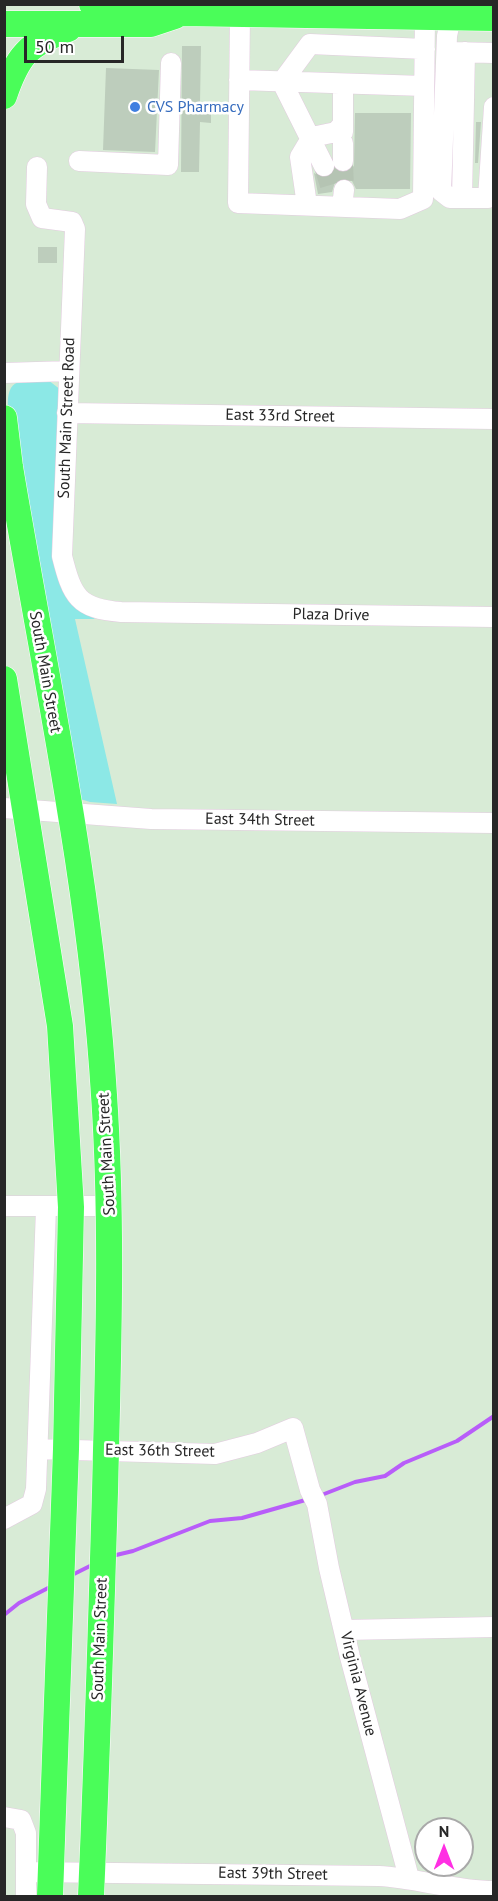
<!DOCTYPE html>
<style>
body{margin:0}
#map{position:relative;width:498px;height:1901px;overflow:hidden;background:#d8ebd6;font-family:"PT Sans",sans-serif}
canvas{display:block}
.frame{position:absolute;inset:0;border:6px solid #272727;pointer-events:none}
.north{position:absolute;left:414px;top:1817px;width:60px;height:60px;box-sizing:border-box;background:#fff;border:2px solid #a9a9a9;border-radius:50%;rotate:0deg;font-size:16px;font-weight:700;line-height:24px;text-align:center;color:#272727}
.north::after{content:'';display:block;margin:auto;width:21px;height:27px;background:#ff2fe3;clip-path:polygon(50% 0,100% 100%,50% 72%,0 100%)}
.scale{position:absolute;left:24px;top:36px;width:100px;height:27px;box-sizing:border-box;border:3px solid #272727;border-top:0;padding-left:8px;font-size:18px;line-height:21px;white-space:nowrap;color:#272727;-webkit-text-stroke:4px #fff;paint-order:stroke}
</style>
<div id="map">
<canvas width="498" height="1901"></canvas>
<div class="frame"></div>
<div class="north">N</div>
<div class="scale">50 m</div>
</div>
<script>
const ctx = document.querySelector('canvas').getContext('2d');
ctx.lineJoin = 'round';
function paint(path, color) { ctx.fillStyle = color; ctx.fill(path, 'evenodd'); }
function strokePath(path, color, width, dash) { ctx.strokeStyle = color; ctx.lineWidth = width; ctx.lineCap = dash ? 'butt' : 'round'; ctx.setLineDash(dash || []); ctx.stroke(path); }
function drawText(font, color, halo, rows, align = 'center') {
  ctx.font = font + ' "PT Sans",sans-serif'; ctx.lineWidth = 5; ctx.setLineDash([]); ctx.textBaseline = 'middle'; ctx.strokeStyle = halo; ctx.fillStyle = color; for (const [text, x, y, turn = 0] of rows) {
    ctx.save(); ctx.translate(x, y); ctx.rotate((+turn || 0) * Math.PI / 180); ctx.textAlign = isNaN(turn) ? turn : align; if (halo) ctx.strokeText(text, 0, 0); ctx.fillText(text, 0, 0); ctx.restore();
  }
}
const green = new Path2D(`
 M 48,380 L 61,390 L 55,536 L 80,608 L 95,619 L 75,619 L 117,804 L 90,802 L 77,798 L 8,409 C 6,376 22,381 48,380 Z`);
const stream = new Path2D(`
 M 319,1496 L 355,1482 L 385,1476 L 404,1463 L 457,1441 L 494,1416
 M 112,1556 L 133,1551 L 210,1521 L 242,1518 L 309,1499
 M 72,1575 L 94,1564
 M 4,1615 L 19,1603 L 52,1586`);
const building = new Path2D(`
 M 182,46 L 201,46 L 200,103 L 211,103 L 211,123 L 200,122 L 199,172 L 181,172 Z
 M 106,68 L 159,70 L 155,152 L 103,150 Z
 M 355,113 L 411,113 L 410,189 L 356,189 L 352,181 L 345,178 L 335,182 L 332,192 L 318,194 L 314,173 L 324,178 L 330,176 L 335,170 L 344,173 L 354,166 Z
 M 476,122 L 481,122 L 478,163 L 475,163 Z
 M 38,247 L 57,247 L 57,263 L 38,263 Z`);
const minorTunnel = new Path2D(`
 M 343,161 L 344,190
 M 324,166 L 332,192`);
const minor = new Path2D(`
 M 240,14 L 238,203 L 400,209 L 423,199 L 425,16
 M 451,17 L 447,36 L 441,191 L 450,198 L 488,198 L 494,190
 M 452,52 L 494,53
 M 239,80 L 424,86
 M 343,132 L 343,84
 M 343,143 L 343,161
 M 79,161 L 168,165 L 171,63
 M 324,166 L 282,82 L 310,44 L 425,49
 M 37,167 L 36,204 L 42,218 L 72,222 L 75,229 L 62,556 C 72,596 78,609 121,612 L 494,617
 M 462,198 L 465,52
 M 488,198 L 494,107
 M 307,205 L 300,157 L 312,137 L 336,132 L 343,124
 M 342,207 L 344,190
 M 4,373 L 69,371
 M 67,413 L 494,419
 M 4,808 L 151,819 L 494,823
 M 4,1206 L 110,1206
 M 38,1449 L 215,1454 L 257,1443 L 293,1428 L 310,1490 L 317,1504 L 329,1568 L 350,1657 L 409,1878
 M 4,1519 L 32,1504 L 36,1489 L 46,1208
 M 344,1630 L 494,1627
 M 4,1817 L 21,1820 L 26,1833 L 26,1896
 M 27,1872 L 379,1876 C 417,1878 455,1891 494,1891`);
const major = new Path2D(`
 M 92,4 L 160,7 L 181,13 L 494,18
 M 4,24 L 151,24 L 175,16
 M 4,96 C 18,55 27,45 68,29
 M 4,418 L 10,467 C 45,676 91,884 104,1095 C 113,1228 108,1360 105,1492 C 101,1627 97,1762 91,1896
 M 4,679 L 60,1026 L 71,1207 L 66,1449 L 50,1896`);
const markers = [
 [135,107,6,"#3f7fe0"]
];
const shopNames = [
 ["CVS Pharmacy",147,107]
];
const streetNames = [
 ["East 33rd Street",280,416,1],
 ["South Main Street Road",67,418,-88],
 ["Plaza Drive",331,615,1],
 ["South Main Street",45,672,80],
 ["East 34th Street",260,820,1],
 ["South Main Street",107,1154,-93],
 ["East 36th Street",160,1451,1],
 ["South Main Street",100,1639,-88],
 ["Virginia Avenue",358,1684,76],
 ["East 39th Street",273,1874,1]
];
paint(green, '#8ce8e6');
strokePath(stream, '#b85df9', 4);
paint(building, '#bdcdbc');
strokePath(minorTunnel, '#b5c4b3', 20, [20, 10]);
strokePath(minor, '#e2cbdf', 21);
strokePath(major, '#fff', 27);
strokePath(minor, '#fff', 20);
strokePath(major, '#4afd59', 26);
for (const [x, y, r, color] of markers) { const dot = new Path2D(); dot.arc(x, y, r, 0, 2 * Math.PI); ctx.fillStyle = color; ctx.fill(dot); strokePath(dot, '#fff', 2); }
drawText('16px', '#366cbe', '#fff', shopNames, 'left');
drawText('16px', '#272727', '#fff', streetNames);
</script>
